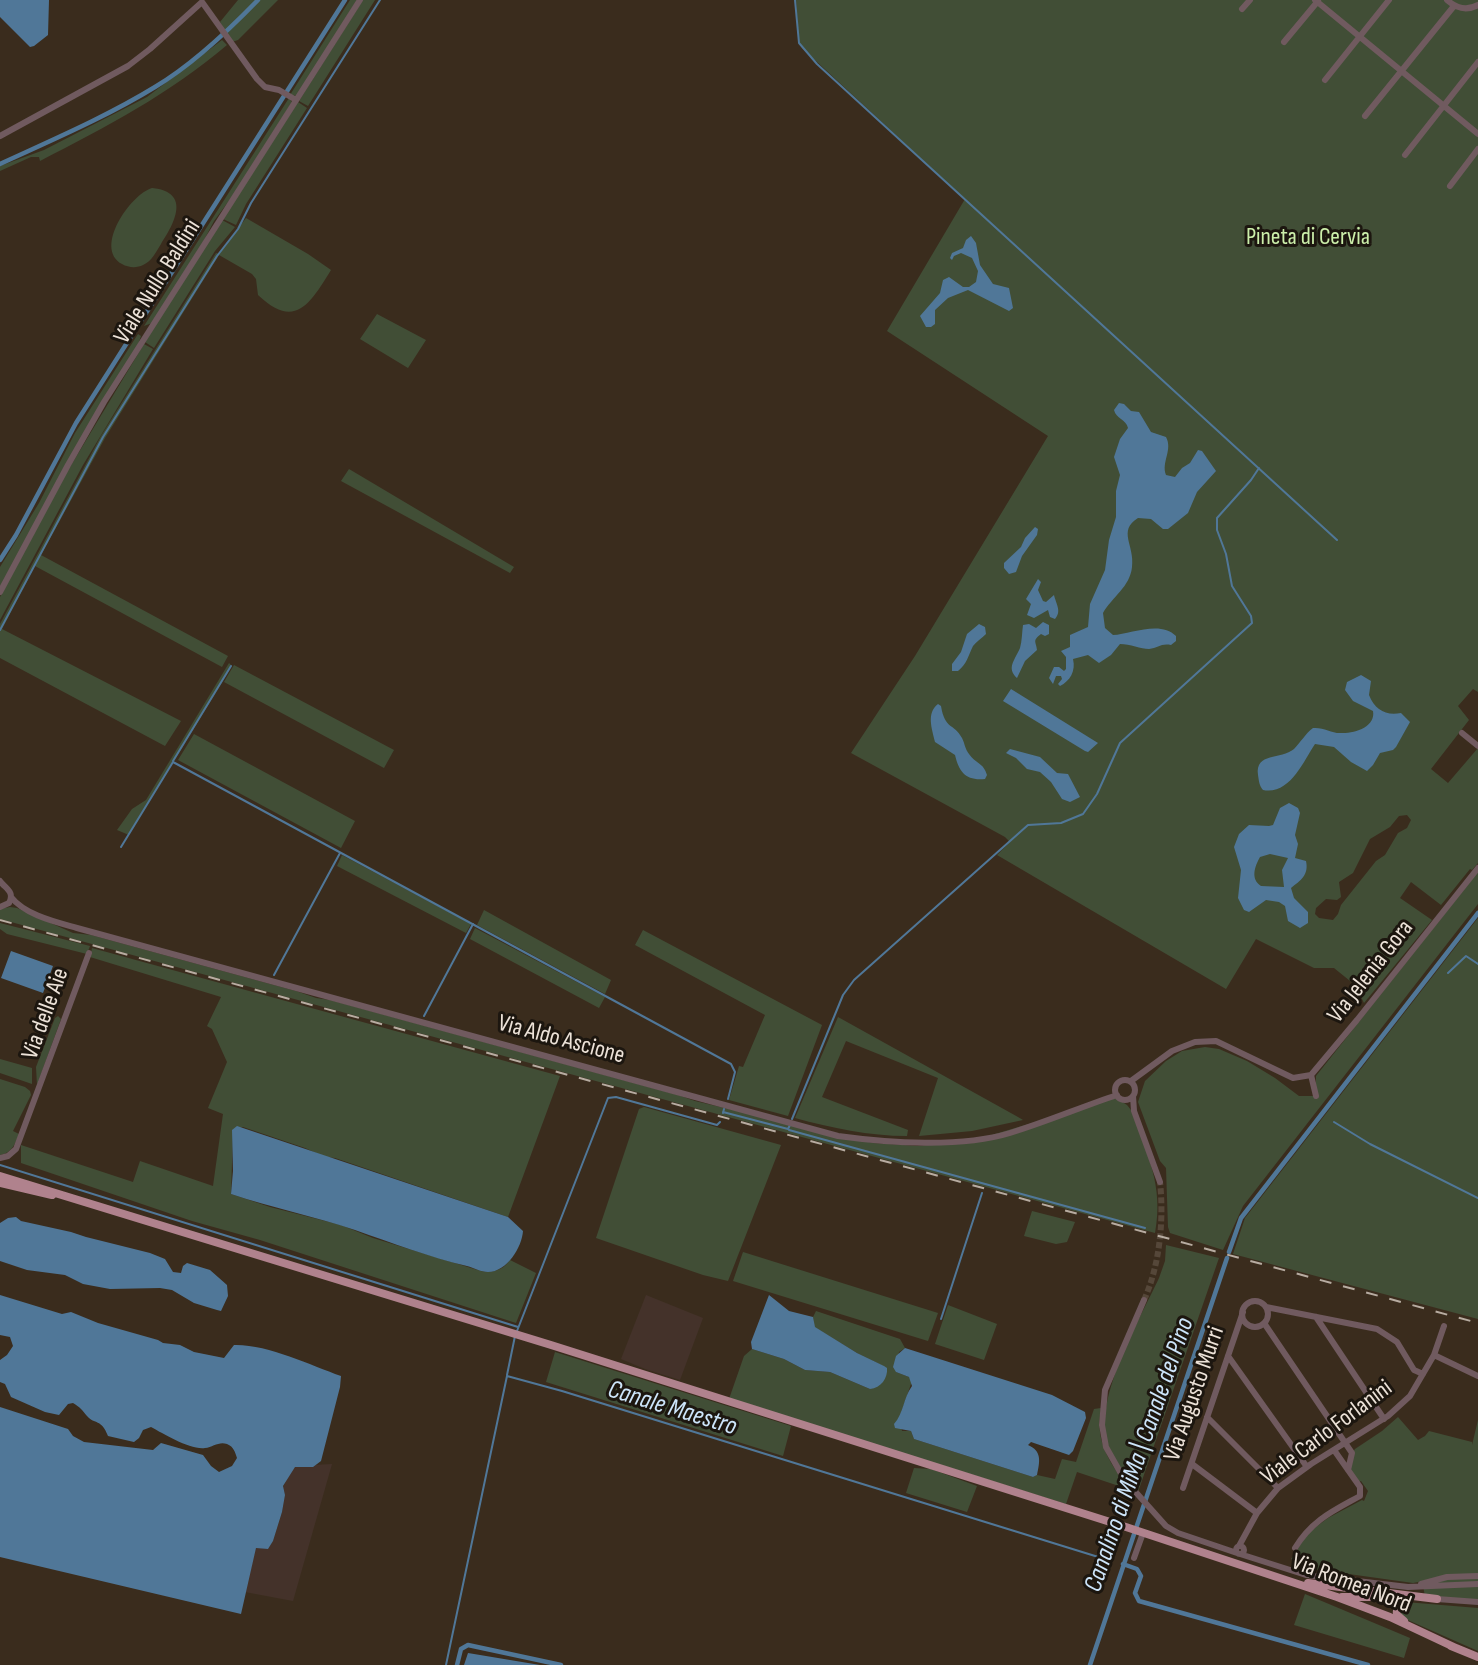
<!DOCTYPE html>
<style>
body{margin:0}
canvas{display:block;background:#3a2c1d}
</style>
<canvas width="1478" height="1665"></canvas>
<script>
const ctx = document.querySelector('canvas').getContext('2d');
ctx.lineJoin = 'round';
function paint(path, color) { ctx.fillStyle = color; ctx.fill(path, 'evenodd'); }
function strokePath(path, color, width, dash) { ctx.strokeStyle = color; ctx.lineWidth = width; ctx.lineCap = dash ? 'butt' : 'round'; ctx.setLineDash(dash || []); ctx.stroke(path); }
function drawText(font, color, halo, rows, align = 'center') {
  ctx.font = font + ' "Sofia Sans Condensed",sans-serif'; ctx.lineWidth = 6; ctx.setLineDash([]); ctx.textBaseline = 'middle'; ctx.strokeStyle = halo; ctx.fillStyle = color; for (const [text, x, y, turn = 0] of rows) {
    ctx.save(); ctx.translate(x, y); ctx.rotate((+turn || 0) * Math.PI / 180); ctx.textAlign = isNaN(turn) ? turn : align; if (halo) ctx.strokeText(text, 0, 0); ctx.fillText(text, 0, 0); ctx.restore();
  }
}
const commercial = new Path2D(`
 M 646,1295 L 703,1318 L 680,1380 L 645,1369 L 621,1359 Z
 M 332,1464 L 293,1601 L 245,1592 L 256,1547 L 268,1549 L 273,1541 L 282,1512 L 285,1495 L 283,1487 L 292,1469 L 295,1466 Z`);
const green = new Path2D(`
 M 238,0 L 278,0 L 238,40 L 232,42 L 220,22 Z
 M 350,0 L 357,0 L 297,96 L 290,95 Z
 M 363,0 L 375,0 L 308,106 L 299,101 Z
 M 796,0 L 1478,0 L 1478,692 L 1473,689 L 1458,706 L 1469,720 L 1431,769 L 1448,783 L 1478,748 L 1478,863 L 1472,870 L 1470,869 L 1441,905 L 1411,882 L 1400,898 L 1432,920 L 1364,1003 L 1355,985 L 1334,968 L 1314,968 L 1256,939 L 1226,989 L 997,855 L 1010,842 L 1005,837 L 851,753 L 915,656 L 1048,436 L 887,331 L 965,199 L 802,48 L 799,42 ZM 1407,815 L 1411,820 L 1407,828 L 1398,833 L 1385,855 L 1376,861 L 1341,905 L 1338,914 L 1333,920 L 1319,918 L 1315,914 L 1316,908 L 1326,899 L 1337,900 L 1341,897 L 1339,882 L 1353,873 L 1370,839 L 1390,827 L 1399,816 Z
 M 222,40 L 227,45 C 171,93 106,127 40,161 L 39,157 L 31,157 L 0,171 L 0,166 L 44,150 L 147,97 Z
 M 289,98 L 292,102 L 234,194 L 214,221 L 203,242 L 152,323 L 144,326 Z
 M 298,102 L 307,108 L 246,204 L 236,225 L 223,219 Z
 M 152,188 C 192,192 174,224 161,244 C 156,252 152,261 143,265 C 137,268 129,268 122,264 C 93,248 131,194 152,188 Z
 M 246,218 L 308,254 L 331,270 C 310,304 295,330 258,295 L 256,279 L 252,274 L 219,255 L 105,438 L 41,555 L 228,656 L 222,667 L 35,566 L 2,629 L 181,721 L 165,746 L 0,658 L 0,624 L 101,436 L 216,253 L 219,254 Z
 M 222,220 L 235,227 L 215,251 L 154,348 L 145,342 Z
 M 377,314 L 426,340 L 408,368 L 360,339 Z
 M 138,334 L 141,336 L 138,345 L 0,587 L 0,567 L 39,503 L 75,433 Z
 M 144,344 L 153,349 L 83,465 L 0,620 L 0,597 L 67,472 Z
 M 349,469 L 514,567 L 510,573 L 341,481 Z
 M 229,663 L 232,666 L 129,835 L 117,830 L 132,809 L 146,800 Z
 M 234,665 L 394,750 L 384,768 L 224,682 Z
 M 194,734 L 355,821 L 341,848 L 178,760 Z
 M 342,855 L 471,924 L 466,933 L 337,866 Z
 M 1478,872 L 1478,904 L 1243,1206 L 1223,1250 L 1170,1233 L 1168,1227 L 1166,1168 L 1160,1161 L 1138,1102 L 1145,1081 L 1166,1061 L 1182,1051 L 1205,1047 L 1219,1049 L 1247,1061 L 1275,1078 L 1299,1096 L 1316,1096 L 1316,1076 Z
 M 10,907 L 17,908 L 73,933 L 91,935 L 296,991 L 316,998 L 330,1000 L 678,1095 L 695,1101 L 873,1143 L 917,1146 L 968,1142 L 1116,1098 L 1127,1105 L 1131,1110 C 1147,1153 1164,1186 1155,1233 L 0,919 L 0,909 Z
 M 484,910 L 611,980 L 605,994 L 477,925 Z
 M 1478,918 L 1478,1319 L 1233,1254 L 1245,1218 Z
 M 0,923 L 90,946 L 87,954 L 7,934 L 0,929 Z
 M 475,928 L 605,997 L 599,1008 L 470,939 Z
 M 643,930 L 822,1025 L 788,1116 L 729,1100 L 739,1066 L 743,1067 L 765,1015 L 635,945 Z
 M 92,948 L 560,1076 L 508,1217 L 335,1158 L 325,1157 L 305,1148 L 243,1127 L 233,1130 L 231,1194 L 270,1207 L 341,1225 L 373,1238 L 481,1271 C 494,1273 503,1270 510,1260 L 536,1273 L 516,1323 L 260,1240 L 192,1221 L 21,1163 L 21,1145 L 133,1182 L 140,1161 L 213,1186 L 223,1114 L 208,1108 L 227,1062 L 212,1029 L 207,1026 L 221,997 L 90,957 Z
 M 58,1016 L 61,1019 L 37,1085 L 36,1067 L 55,1018 Z
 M 838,1017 L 1018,1117 L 1023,1120 L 972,1131 L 919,1136 L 938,1078 L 846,1041 L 822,1097 L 908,1130 L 907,1136 C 869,1136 832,1128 795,1118 Z
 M 0,1059 L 32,1068 L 32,1084 L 0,1073 Z
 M 0,1079 L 25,1087 L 30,1091 L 31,1095 L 13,1131 L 19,1134 C 15,1144 12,1153 0,1155 Z
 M 644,1107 L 781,1145 L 728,1281 L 703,1275 L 596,1238 L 639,1109 Z
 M 1032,1211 L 1075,1222 L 1067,1242 L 1056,1244 L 1024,1236 Z
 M 1166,1245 L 1219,1258 L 1138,1492 C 1125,1478 1112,1461 1107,1442 C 1094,1397 1140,1319 1159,1278 L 1165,1261 Z
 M 743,1252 L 938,1313 L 928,1341 L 733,1281 Z
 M 948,1305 L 997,1324 L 984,1360 L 935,1344 Z
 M 816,1311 L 900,1339 L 905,1348 L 899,1352 L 896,1372 L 909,1377 L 912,1381 L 899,1419 L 902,1431 L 911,1431 L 914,1439 L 1033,1477 L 1037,1475 L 1055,1479 L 1062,1459 L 1076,1462 L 1094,1409 L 1101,1408 C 1094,1447 1113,1464 1132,1495 L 1118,1490 L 1119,1486 L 1077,1472 L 1066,1504 L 729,1399 L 744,1356 L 752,1349 L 784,1359 L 805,1370 L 830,1372 L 870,1389 L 883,1366 L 857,1353 L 814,1327 L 813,1317 Z
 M 555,1352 L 791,1426 L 783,1456 L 546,1382 Z
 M 1398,1417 L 1418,1440 L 1425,1436 L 1429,1431 L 1472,1442 L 1472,1445 L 1478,1420 L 1478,1601 L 1425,1596 L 1423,1586 L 1429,1580 L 1413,1583 L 1313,1569 L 1291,1559 L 1308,1533 L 1328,1518 L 1362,1500 L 1364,1501 L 1368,1491 L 1361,1481 L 1357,1483 L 1348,1470 L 1352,1453 L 1355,1449 L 1382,1431 Z
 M 914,1468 L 931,1469 L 977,1486 L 967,1512 L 906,1493 Z
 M 1305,1594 L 1410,1638 L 1404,1658 L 1294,1625 Z
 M 1405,1602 L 1478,1608 L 1478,1651 L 1401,1617 L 1400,1605 Z`);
const water = new Path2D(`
 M 0,0 L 49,0 L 48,35 L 34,46 L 30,47 L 0,17 Z
 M 971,236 L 976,243 L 980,265 L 993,284 L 1009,288 L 1013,308 L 1009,311 L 968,290 L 948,298 L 935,310 L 935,324 L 931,327 L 926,327 L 920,316 L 940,293 L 943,280 L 949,277 L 963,287 L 969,287 L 976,282 L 978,271 L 972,258 L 961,253 L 954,256 L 952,260 L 950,258 L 952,253 L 963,248 L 966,240 Z
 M 1119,403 L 1124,404 L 1131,411 L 1139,412 L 1151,432 L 1166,437 C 1173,450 1161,462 1166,475 L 1175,477 L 1182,468 L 1190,463 L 1198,450 L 1202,451 L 1216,471 L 1197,492 L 1188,513 L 1168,529 L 1163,529 L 1151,519 L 1138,518 C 1117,531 1135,545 1132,567 C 1130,587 1112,597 1103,613 L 1105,628 L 1113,635 C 1130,634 1161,620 1176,636 L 1176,641 L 1171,645 C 1161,643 1158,648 1149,649 C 1141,649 1130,644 1120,644 L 1111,655 L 1099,663 L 1088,655 L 1073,659 C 1076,671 1070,681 1060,686 L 1058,684 L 1062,679 L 1061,676 L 1056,676 L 1053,684 L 1049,678 L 1054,667 L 1059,667 L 1064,671 L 1066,669 L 1066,657 L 1061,651 L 1070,647 L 1070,635 L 1088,627 L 1090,604 L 1105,570 L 1109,540 L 1116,517 L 1116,491 L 1120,475 L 1114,457 L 1120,439 L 1128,428 C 1126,419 1116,419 1114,410 Z
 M 1035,527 L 1038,529 L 1037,535 L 1022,556 L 1016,572 L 1009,574 L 1004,568 L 1004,563 L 1021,547 L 1025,538 Z
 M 1038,579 L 1041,582 L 1038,590 L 1043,601 L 1046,602 L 1054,595 C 1056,604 1062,611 1055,619 L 1050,617 L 1048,610 L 1034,618 L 1027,615 L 1031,604 L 1026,599 Z
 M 1043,622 L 1049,625 L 1049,634 L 1045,636 L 1041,634 C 1032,641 1036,641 1037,650 L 1025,661 L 1017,678 C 1006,668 1015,660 1020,648 C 1022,641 1022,632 1023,625 L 1029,624 L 1036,628 Z
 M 979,624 L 985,627 L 986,634 C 982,638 976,642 973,646 C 968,656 967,664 958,671 L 952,671 L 952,664 L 961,652 L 967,634 Z
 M 1361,675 L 1371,681 L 1369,695 C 1375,710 1386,716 1401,713 L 1410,722 L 1396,747 L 1393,750 L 1380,753 L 1373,765 L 1367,771 L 1351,762 L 1334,747 L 1315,744 C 1303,762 1290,795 1263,790 C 1259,785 1259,781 1258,775 C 1255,752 1281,760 1294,749 C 1301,742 1305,734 1313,728 C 1323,727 1331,733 1340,733 C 1354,734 1376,727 1373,711 L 1353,701 L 1345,690 L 1347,682 Z
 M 1011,689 L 1098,743 L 1088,752 L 1085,751 L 1003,701 Z
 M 938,704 L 941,706 C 945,730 954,723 962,738 C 965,744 965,749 969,754 C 975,763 984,763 987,775 L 985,779 C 966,781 959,772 955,755 L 935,742 C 932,729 926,713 938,704 Z
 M 1010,749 L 1040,757 L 1057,773 L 1068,774 L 1080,797 L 1070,802 L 1062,799 L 1051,782 L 1040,772 L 1027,769 L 1016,758 L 1006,753 Z
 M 1289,803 L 1298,808 L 1300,813 L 1295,835 L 1298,844 L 1295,858 L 1306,861 C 1309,875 1301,880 1291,888 L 1294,898 L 1308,912 L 1308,923 L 1300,928 L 1288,921 L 1285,906 L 1279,902 L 1266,900 L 1249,912 L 1244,910 L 1238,898 L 1241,870 L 1234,847 L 1239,834 L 1249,825 L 1269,826 L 1273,825 L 1280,808 ZM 1270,854 L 1288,858 L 1282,870 L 1284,887 L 1261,886 C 1250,879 1255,866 1260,857 Z
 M 11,951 L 53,966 L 43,993 L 1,978 Z
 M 237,1126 L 508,1217 L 523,1231 C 522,1247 507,1272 488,1272 C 481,1272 474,1268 467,1266 C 429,1257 392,1243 355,1230 C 314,1216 272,1208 231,1194 L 233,1171 L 232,1130 Z
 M 16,1217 L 21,1221 L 71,1232 L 86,1237 L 150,1253 L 165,1259 L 173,1272 L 181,1273 L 183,1266 L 187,1263 L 210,1270 L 227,1285 L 228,1296 L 221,1311 L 217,1310 L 194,1303 L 172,1290 L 160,1288 L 110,1289 L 83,1284 L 65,1275 L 27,1270 L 0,1261 L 0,1223 L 8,1218 Z
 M 0,1295 L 62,1314 L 71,1312 L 98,1323 L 158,1340 L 163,1343 L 180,1345 L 194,1352 L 224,1358 L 234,1345 C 267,1344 310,1365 341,1376 L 340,1387 L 321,1461 L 313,1467 L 295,1467 L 283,1486 L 285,1495 L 282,1512 L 273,1541 L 268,1549 L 256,1548 L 241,1614 L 0,1557 L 0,1407 L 68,1429 L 73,1436 L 84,1442 L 153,1450 L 161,1443 L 203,1455 L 211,1466 L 219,1472 L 232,1466 L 237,1458 C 235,1452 234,1447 227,1444 C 219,1441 213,1447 205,1448 C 190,1450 164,1434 151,1427 L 143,1430 L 139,1438 L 134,1442 L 108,1436 C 101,1418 95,1425 87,1416 C 82,1410 80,1407 73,1403 L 68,1404 L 59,1415 L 45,1412 L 11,1397 L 5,1384 L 0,1382 L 0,1360 L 7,1355 L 13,1346 L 10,1337 L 0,1335 Z
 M 769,1295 L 789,1311 L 813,1317 L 815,1327 L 857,1353 L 884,1366 L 887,1368 C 888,1378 881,1388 870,1389 L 830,1372 L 805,1370 L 784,1359 L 752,1349 L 751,1342 Z
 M 905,1348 L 1052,1395 L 1085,1412 L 1086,1418 L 1073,1451 L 1069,1455 L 1031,1442 L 1028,1445 C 1042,1451 1040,1461 1037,1475 L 1033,1477 L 914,1439 L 911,1431 L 895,1428 L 894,1424 C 904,1413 903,1398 912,1386 L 909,1377 L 896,1372 L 893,1367 L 896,1356 Z
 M 468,1653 L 540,1665 L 464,1665 Z`);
const stream = new Path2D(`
 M 795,0 L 799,43 L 817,64 L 1337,540
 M 0,630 L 103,437 L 217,256 L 238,229 L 251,203 L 380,0
 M 173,761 L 231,666
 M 121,847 L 173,762 L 731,1064 L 735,1072 L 728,1099
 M 1448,973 L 1466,956 L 1478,964
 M 274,975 L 340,853
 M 424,1016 L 473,924
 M 723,1112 L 788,1129 L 790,1125
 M 723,1113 L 724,1109
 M 792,1119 L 843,995 L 854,980 L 1028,825 L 1061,823 L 1083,814 L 1097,794 L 1120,743 L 1252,623 L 1251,616 L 1232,586 L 1226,554 L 1217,530 L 1217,518 L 1251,480 L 1259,468
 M 1334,1122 L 1370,1144 L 1478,1198
 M 789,1130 L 1145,1228
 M 0,1165 L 518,1327
 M 941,1319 L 982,1193
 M 517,1331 L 608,1098 L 616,1097 L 717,1125 L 720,1122
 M 507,1375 L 515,1336
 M 446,1665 L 507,1376 L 562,1391 L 1108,1560`);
const canal = new Path2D(`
 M 0,164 C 52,140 106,117 155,87 C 192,65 228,31 258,0
 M 0,560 L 16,535 L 76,423 L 345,0
 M 1229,1252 L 1241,1218 L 1478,913
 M 1123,1564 L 1137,1569 L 1141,1576 L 1135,1593 L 1139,1601 L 1368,1665
 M 457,1665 L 461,1649 L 468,1645 L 561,1665
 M 1090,1665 L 1227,1258`);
const minorTunnel = new Path2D(`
 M 1144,1300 C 1160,1265 1164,1219 1160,1182`);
const minor = new Path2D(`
 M 1315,0 L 1478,134
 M 1447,0 C 1456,8 1467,11 1478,5
 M 1242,9 L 1250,0
 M 1284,42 L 1318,1
 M 1325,80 L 1389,0
 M 1365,116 L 1454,6
 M 0,136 L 128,66 L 150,49 L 202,2 L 257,79 L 265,87 L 279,90 L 296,100
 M 1405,155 L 1478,62
 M 1450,186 L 1478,149
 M 0,592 L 68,465 L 104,402 L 360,0
 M 1462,733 L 1478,746
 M 0,881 C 6,889 15,892 9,903 L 0,907
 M 11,897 C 25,915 56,922 77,928 L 838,1136 C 889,1143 961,1148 1010,1133 C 1046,1122 1081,1107 1117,1095
 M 1311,1075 L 1316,1096
 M1115 1090a10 10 0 1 1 20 0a10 10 0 1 1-20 0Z
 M 1131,1081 L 1172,1051 L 1195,1042 L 1216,1041 L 1293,1078 L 1311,1075 L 1357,1020 L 1478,868
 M 1133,1096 L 1134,1111 L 1160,1182
 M 0,1158 L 8,1156 L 16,1149 L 89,953
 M 1144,1300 L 1105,1390 L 1102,1425 L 1106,1447 L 1124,1479 L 1166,1526 L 1178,1533 L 1237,1553
 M1242 1314a13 13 0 1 1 26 0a13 13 0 1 1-26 0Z
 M 1266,1307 L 1377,1329 L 1397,1342 L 1414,1370 L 1423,1374
 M 1316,1317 L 1384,1419
 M 1264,1323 L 1352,1453 L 1348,1470
 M 1434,1355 L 1478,1376
 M 1228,1356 L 1307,1467
 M 1207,1417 L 1278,1488
 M 1192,1464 L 1257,1513
 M 1183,1488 L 1243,1312
 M 1239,1546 L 1257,1513 L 1278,1488 L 1311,1464 L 1388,1416 L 1410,1396 L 1434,1355 L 1444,1326
 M1236 1550a4 4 0 1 1 8 0a4 4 0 1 1-8 0Z
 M 1295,1548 C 1312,1520 1333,1511 1360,1496 L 1360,1487 L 1334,1450
 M 1240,1554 L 1306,1575 L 1408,1587 L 1478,1584
 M 1134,1558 L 1143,1533
 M 1421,1584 L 1447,1577 L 1478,1576
 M 1437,1599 L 1478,1602`);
const major = new Path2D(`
 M 0,1176 L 551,1345 L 1126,1527 L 1337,1597 L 1390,1617 L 1456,1648
 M 0,1183 L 52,1195
 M 1308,1583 L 1437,1599
 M 1342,1597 L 1392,1597
 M 1404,1621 L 1397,1615 C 1396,1607 1398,1602 1405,1598
 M 1451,1646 L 1478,1657`);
const rail = new Path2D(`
 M 0,920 L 1478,1323`);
const parkNames = [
 ["Pineta di Cervia",1308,238]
];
const streetNames = [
 ["Viale Nullo Baldini",158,282,-58],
 ["Via Jelenia Gora",1371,972,-52],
 ["Via delle Aie",46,1014,-70],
 ["Via Aldo Ascione",561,1040,15],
 ["Via Augusto Murri",1195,1394,-71],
 ["Viale Carlo Forlanini",1327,1433,-37],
 ["Via Romea Nord",1351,1584,21]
];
const waterNames = [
 ["Canale Maestro",672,1409,17],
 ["Canalino di MiMa | Canale del Pino",1140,1455,-71]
];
paint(commercial, '#44322a');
paint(green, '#414e36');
paint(water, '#507798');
strokePath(stream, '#507798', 2);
strokePath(canal, '#507798', 4.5);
strokePath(minorTunnel, '#554739', 6, [6, 3]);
strokePath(minor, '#705a5f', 6);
strokePath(major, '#b0828d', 8);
strokePath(rail, '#b7aca1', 2, [12, 12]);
drawText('24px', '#ccefaa', '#1c160f', parkNames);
drawText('24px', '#ece2d8', '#1c160f', streetNames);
drawText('italic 26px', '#cde5fa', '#1c160f', waterNames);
</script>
